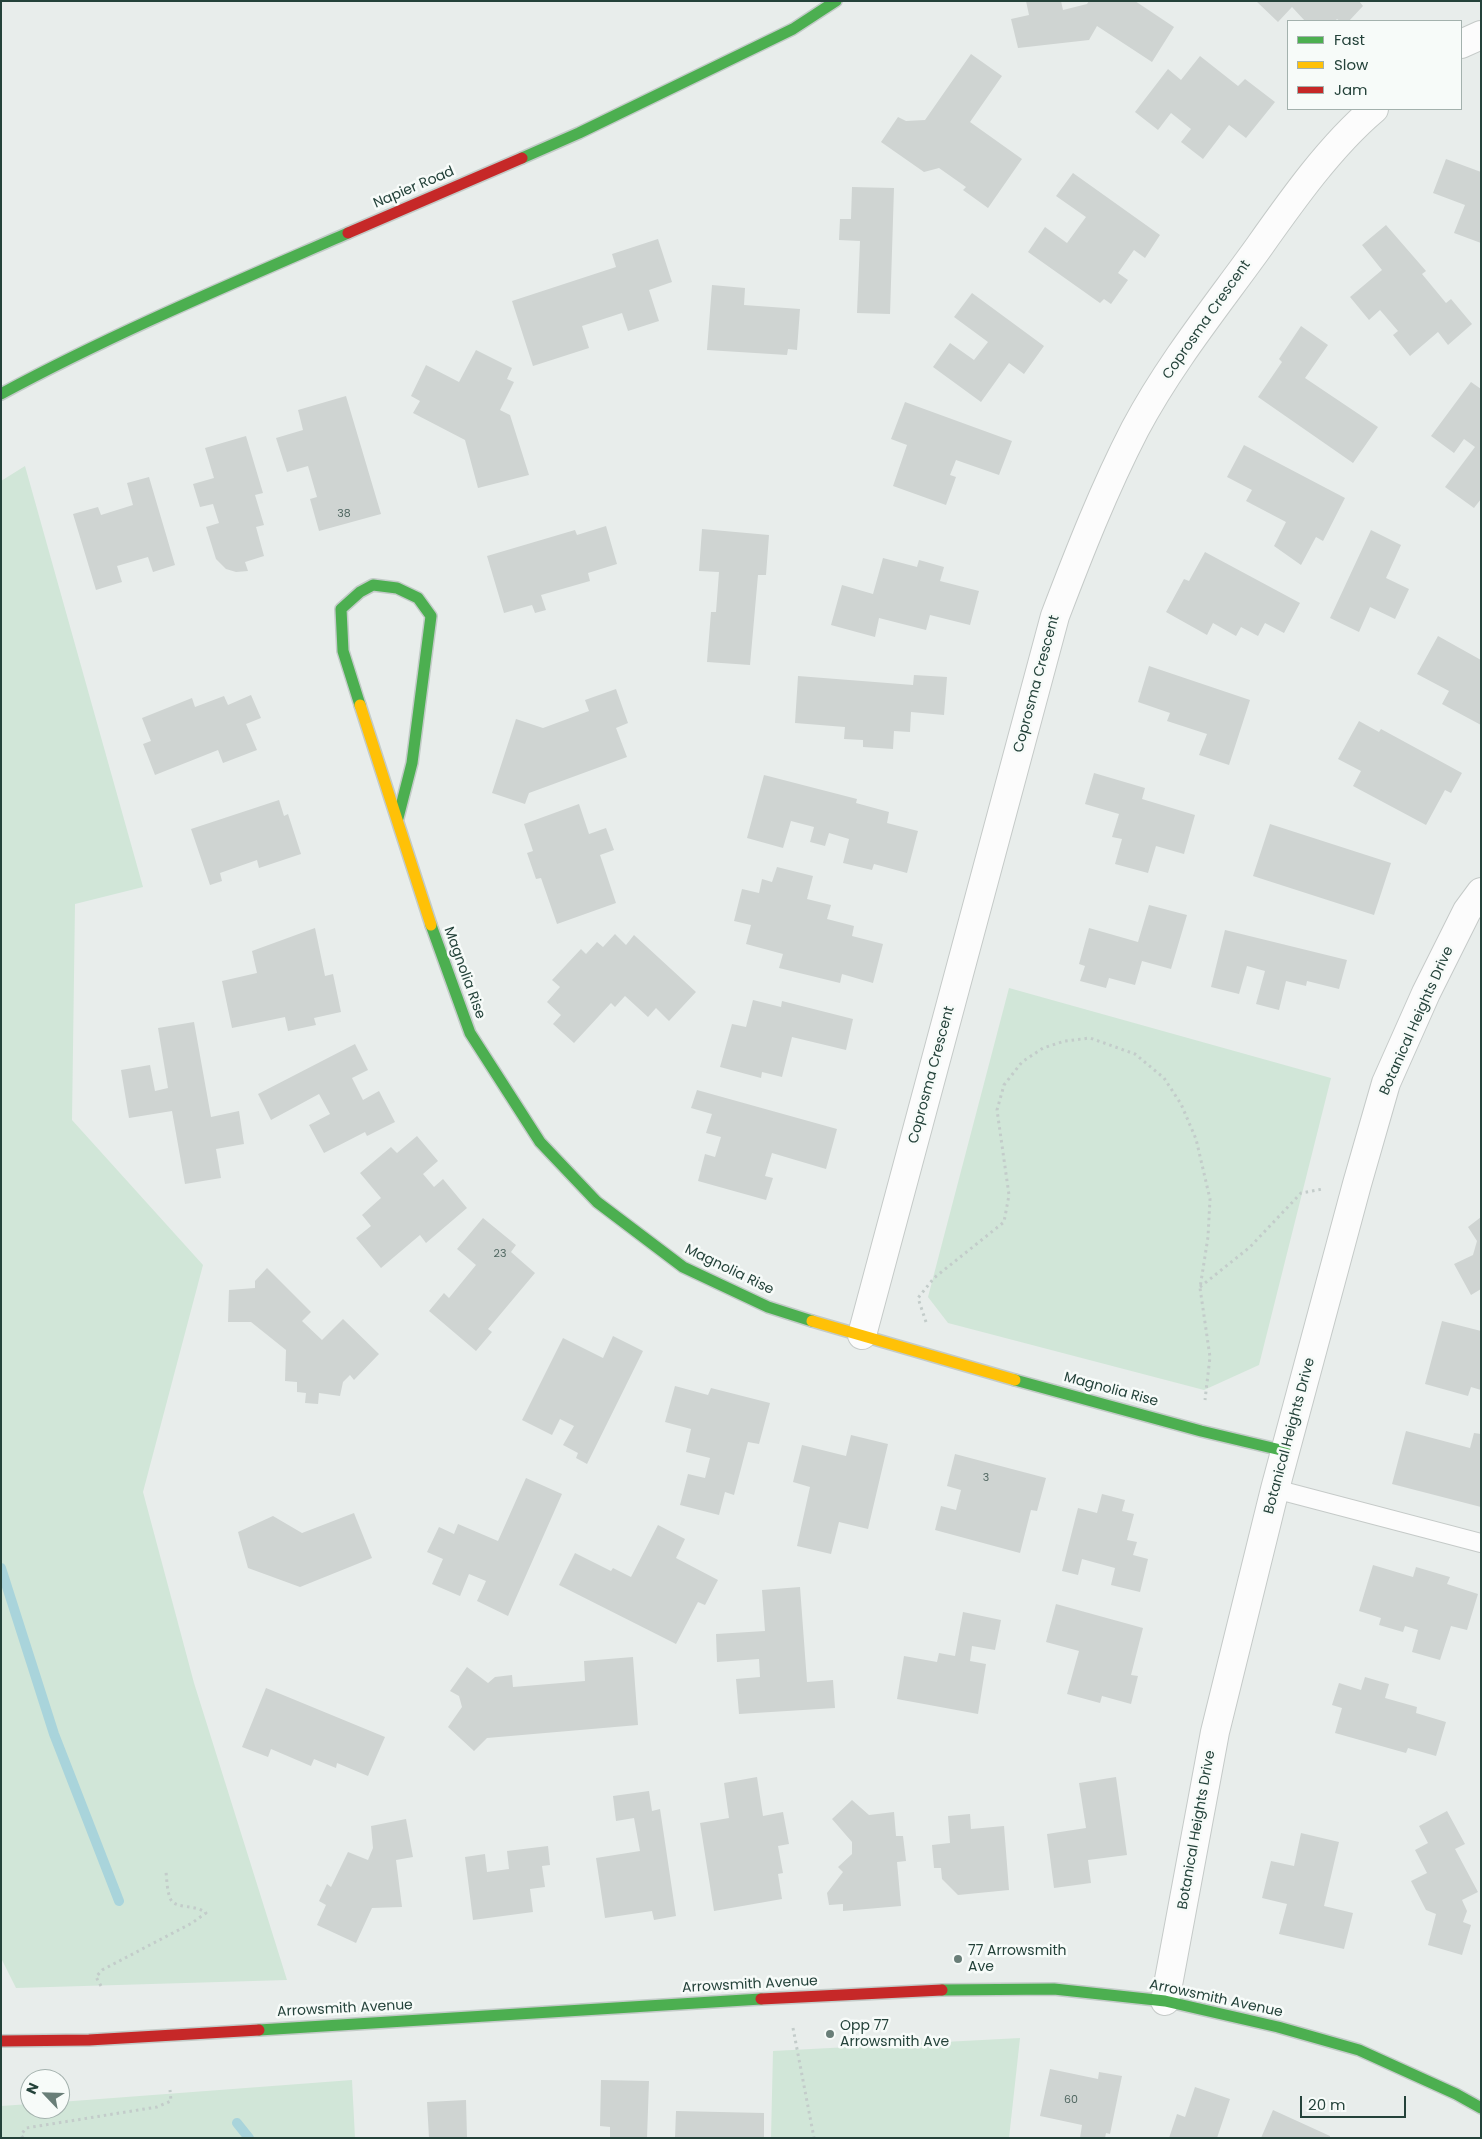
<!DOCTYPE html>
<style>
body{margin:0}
#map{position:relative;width:1482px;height:2139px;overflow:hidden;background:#e8edeb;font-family:Poppins,sans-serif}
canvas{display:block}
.frame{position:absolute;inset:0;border:2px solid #24423a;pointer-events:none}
.legend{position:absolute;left:1287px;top:20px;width:175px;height:90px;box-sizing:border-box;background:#f7fbf9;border:1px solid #a3b1ad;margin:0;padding:6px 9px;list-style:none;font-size:15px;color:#24423a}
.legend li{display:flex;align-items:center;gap:10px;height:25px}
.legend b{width:25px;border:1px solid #a3b1ad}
.north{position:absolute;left:20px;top:2069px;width:50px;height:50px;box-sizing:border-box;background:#f7fbf9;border:1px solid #a3b1ad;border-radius:50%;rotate:294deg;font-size:14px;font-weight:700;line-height:20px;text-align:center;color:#24423a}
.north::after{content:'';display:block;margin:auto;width:18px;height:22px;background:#697e78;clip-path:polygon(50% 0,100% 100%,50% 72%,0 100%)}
.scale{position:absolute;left:1300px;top:2096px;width:106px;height:22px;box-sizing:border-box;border:2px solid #24423a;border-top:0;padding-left:6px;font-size:15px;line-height:18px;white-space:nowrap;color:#24423a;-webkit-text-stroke:4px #f7fbf9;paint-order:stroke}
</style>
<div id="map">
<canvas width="1482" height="2139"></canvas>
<div class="frame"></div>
<ul class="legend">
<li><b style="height:6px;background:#4caf50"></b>Fast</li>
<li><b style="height:6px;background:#ffc107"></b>Slow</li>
<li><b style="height:6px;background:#c62828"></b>Jam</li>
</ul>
<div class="north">N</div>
<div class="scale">20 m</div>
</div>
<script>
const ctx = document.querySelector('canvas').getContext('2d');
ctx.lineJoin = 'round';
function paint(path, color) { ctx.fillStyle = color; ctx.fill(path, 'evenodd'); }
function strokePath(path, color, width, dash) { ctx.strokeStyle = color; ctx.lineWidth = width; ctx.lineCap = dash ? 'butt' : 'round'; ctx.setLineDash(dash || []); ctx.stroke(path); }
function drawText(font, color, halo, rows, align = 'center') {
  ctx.font = font + ' Poppins,sans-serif'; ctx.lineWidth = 5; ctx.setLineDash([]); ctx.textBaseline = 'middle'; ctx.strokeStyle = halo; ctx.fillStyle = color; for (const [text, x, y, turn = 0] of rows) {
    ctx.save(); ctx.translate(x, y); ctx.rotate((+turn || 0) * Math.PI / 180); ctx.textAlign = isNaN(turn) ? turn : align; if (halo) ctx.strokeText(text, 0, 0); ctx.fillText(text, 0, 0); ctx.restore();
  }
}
const green = new Path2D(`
 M 25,466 L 143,887 L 75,904 L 72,1120 L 203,1265 L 143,1492 L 194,1683 L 287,1980 L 16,1988 L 1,1958 L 1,481 Z
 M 1009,988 L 1331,1078 L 1259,1365 L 1204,1390 L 948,1323 L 928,1297 Z
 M 1020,2038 L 1009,2138 L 771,2138 L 773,2051 Z
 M 352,2080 L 355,2138 L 1,2138 L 1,2106 L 30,2104 L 30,2109 L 60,2109 L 60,2102 Z`);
const stream = new Path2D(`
 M 1,1568 L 54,1734 L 119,1901
 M 237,2123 L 249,2138`);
const building = new Path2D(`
 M 1026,1 L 1061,1 L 1063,10 L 1087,4 L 1089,1 L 1135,1 L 1174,27 L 1152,62 L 1097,26 L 1089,40 L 1018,48 L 1011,19 L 1029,15 Z
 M 1256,1 L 1359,1 L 1363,6 L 1349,21 L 1340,21 L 1337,19 L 1335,21 L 1305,21 L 1292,7 L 1278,22 Z
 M 971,54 L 1002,76 L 970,122 L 1022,159 L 988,208 L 963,190 L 966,187 L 939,168 L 924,172 L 881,142 L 898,117 L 906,121 L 925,120 Z
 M 1200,56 L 1238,86 L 1245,79 L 1275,102 L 1246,138 L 1229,125 L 1203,159 L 1181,142 L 1191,129 L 1171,113 L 1158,130 L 1135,112 L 1168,69 L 1181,80 Z
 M 1446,159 L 1481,172 L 1481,243 L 1454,233 L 1465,205 L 1433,193 Z
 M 1073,173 L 1160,235 L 1145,258 L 1134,250 L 1118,273 L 1128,280 L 1111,304 L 1104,299 L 1100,303 L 1028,252 L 1045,227 L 1067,243 L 1086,217 L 1056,196 Z
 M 852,187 L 894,188 L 890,314 L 857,313 L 860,241 L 839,240 L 840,219 L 851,219 Z
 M 1386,225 L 1426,271 L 1422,274 L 1446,303 L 1451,299 L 1472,324 L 1448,345 L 1438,332 L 1410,356 L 1393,335 L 1398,331 L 1380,310 L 1369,320 L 1350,297 L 1382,270 L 1362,245 Z
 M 658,239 L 672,282 L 649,290 L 659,321 L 628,331 L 622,313 L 582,326 L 589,348 L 533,366 L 512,301 L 616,267 L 612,254 Z
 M 712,285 L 745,288 L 744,305 L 800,309 L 797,350 L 788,349 L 787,355 L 707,350 Z
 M 972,293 L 1044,346 L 1024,374 L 1009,363 L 981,402 L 933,367 L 950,343 L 974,360 L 988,342 L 954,317 Z
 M 1301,326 L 1328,345 L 1305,378 L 1378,427 L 1353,463 L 1258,397 L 1282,362 L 1279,359 Z
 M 476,350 L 512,368 L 507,379 L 514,382 L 500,410 L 510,415 L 529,475 L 478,488 L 465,440 L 413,413 L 420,401 L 411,396 L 426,365 L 459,382 Z
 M 1471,382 L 1481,389 L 1481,499 L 1474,508 L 1445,487 L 1475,447 L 1464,439 L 1454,453 L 1431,436 Z
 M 346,396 L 381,514 L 319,531 L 310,499 L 317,497 L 308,466 L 287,472 L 276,438 L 303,430 L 298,410 Z
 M 905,402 L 1012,441 L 999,475 L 956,460 L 950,475 L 956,477 L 946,505 L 893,486 L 907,445 L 891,439 Z
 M 246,436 L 263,493 L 255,495 L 264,525 L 256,527 L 264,556 L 245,562 L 248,571 L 236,572 L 226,569 L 216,559 L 206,527 L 219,523 L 213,504 L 200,507 L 193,484 L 214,478 L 205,448 Z
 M 1244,445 L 1345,498 L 1323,541 L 1316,537 L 1301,565 L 1274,546 L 1286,522 L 1246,501 L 1252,490 L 1227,477 Z
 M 149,477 L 175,565 L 153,572 L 148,557 L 117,566 L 122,582 L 96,590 L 73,514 L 98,507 L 101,515 L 133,505 L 127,483 Z
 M 606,526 L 617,564 L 588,573 L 590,581 L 541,595 L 546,610 L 535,613 L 532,605 L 504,613 L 487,556 L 575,530 L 577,535 Z
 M 702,529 L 769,535 L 766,575 L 758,575 L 750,665 L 707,662 L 711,612 L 716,612 L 719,572 L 699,571 Z
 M 1371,530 L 1401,545 L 1386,578 L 1409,589 L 1395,619 L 1370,607 L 1359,632 L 1330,618 Z
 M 1205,552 L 1300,603 L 1284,633 L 1265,623 L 1258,636 L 1241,627 L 1236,636 L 1213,623 L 1207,635 L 1166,612 L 1184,579 L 1189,581 Z
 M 883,558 L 917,567 L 919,560 L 944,567 L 940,581 L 979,591 L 970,625 L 930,615 L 926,630 L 879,618 L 875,637 L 831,625 L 842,585 L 873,594 Z
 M 1438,636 L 1481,660 L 1481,725 L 1442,704 L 1449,691 L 1417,674 Z
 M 1149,666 L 1250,700 L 1229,765 L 1199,755 L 1207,734 L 1167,721 L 1170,713 L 1138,702 Z
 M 914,675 L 947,677 L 944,715 L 911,712 L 910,732 L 894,731 L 893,749 L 863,747 L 863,740 L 844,739 L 845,727 L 795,723 L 798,676 L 913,685 Z
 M 616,689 L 628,723 L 616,728 L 627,757 L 529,793 L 525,804 L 492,793 L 516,719 L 543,728 L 589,711 L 585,700 Z
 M 251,695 L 261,718 L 246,724 L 257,750 L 223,763 L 218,750 L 155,775 L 143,744 L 151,741 L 142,718 L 192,698 L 195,707 L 224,696 L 228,705 Z
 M 1359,721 L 1379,732 L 1381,729 L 1462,773 L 1451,793 L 1445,790 L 1426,825 L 1353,786 L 1361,771 L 1338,759 Z
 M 1094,773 L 1145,788 L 1142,799 L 1195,815 L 1184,854 L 1156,846 L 1148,873 L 1115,864 L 1122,839 L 1112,837 L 1119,814 L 1085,804 Z
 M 764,775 L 857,799 L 856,803 L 889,812 L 887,823 L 918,831 L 907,873 L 874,864 L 872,870 L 843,863 L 849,839 L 829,833 L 825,846 L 810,842 L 814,827 L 791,821 L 783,848 L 747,838 Z
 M 279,800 L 284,816 L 288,814 L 301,854 L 259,868 L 257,860 L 220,873 L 222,881 L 210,885 L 191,829 Z
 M 579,804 L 589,834 L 606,828 L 614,850 L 600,855 L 616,903 L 557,924 L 541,878 L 536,879 L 527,853 L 533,851 L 524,824 Z
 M 1270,824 L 1391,863 L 1374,915 L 1253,876 Z
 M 777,867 L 813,876 L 807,899 L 831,905 L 827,919 L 854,926 L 852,936 L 883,944 L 873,983 L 842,974 L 840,983 L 779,968 L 783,954 L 746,944 L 751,925 L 734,921 L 742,889 L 759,893 L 762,879 L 772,882 Z
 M 1149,905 L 1187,915 L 1171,969 L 1142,961 L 1135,985 L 1109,978 L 1106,988 L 1080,981 L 1085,966 L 1079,964 L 1089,928 L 1138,942 Z
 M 315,928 L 325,976 L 333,974 L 341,1012 L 314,1018 L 316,1025 L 288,1031 L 285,1017 L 232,1028 L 222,981 L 257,973 L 252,951 Z
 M 1225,930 L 1347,960 L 1339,989 L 1307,981 L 1306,986 L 1286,981 L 1279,1010 L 1256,1004 L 1265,971 L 1247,966 L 1239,994 L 1211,987 Z
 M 615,934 L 626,945 L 634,935 L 696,992 L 669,1021 L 656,1008 L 648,1017 L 625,996 L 615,1007 L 611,1003 L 574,1043 L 553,1024 L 561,1015 L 547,1002 L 560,987 L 552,980 L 581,949 L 586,954 L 597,942 L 603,947 Z
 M 753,1000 L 781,1007 L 782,1001 L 853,1019 L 846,1050 L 792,1037 L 782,1077 L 762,1072 L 761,1078 L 720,1067 L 732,1024 L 746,1027 Z
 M 194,1022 L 211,1117 L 239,1111 L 244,1144 L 216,1149 L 221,1178 L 185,1184 L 172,1111 L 129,1118 L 121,1070 L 150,1065 L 155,1091 L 168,1088 L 158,1028 Z
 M 355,1044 L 368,1070 L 352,1078 L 363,1100 L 379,1091 L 395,1122 L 367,1136 L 365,1132 L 324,1153 L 309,1125 L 330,1114 L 319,1094 L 271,1120 L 258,1094 Z
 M 697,1090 L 837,1129 L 826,1169 L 772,1153 L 765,1176 L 773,1178 L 766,1200 L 698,1181 L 705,1154 L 715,1157 L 721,1137 L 706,1133 L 712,1114 L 691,1108 Z
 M 417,1136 L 438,1161 L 423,1174 L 434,1187 L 443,1179 L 467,1208 L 426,1243 L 420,1235 L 381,1268 L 356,1238 L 371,1226 L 362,1215 L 381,1198 L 360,1173 L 391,1147 L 397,1153 Z
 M 1481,1217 L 1481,1289 L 1471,1295 L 1454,1264 L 1473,1255 L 1477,1241 L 1468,1227 Z
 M 483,1218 L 516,1245 L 511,1252 L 535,1273 L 488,1329 L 492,1332 L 476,1351 L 429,1311 L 444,1293 L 449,1298 L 476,1265 L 457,1249 Z
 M 267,1268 L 311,1312 L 302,1321 L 322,1340 L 343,1319 L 379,1354 L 354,1380 L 350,1375 L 343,1382 L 340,1396 L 319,1393 L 318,1404 L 305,1403 L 306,1393 L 297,1392 L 297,1382 L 285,1381 L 286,1350 L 251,1322 L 228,1322 L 229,1290 L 255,1288 L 255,1281 Z
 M 1442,1321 L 1481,1331 L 1481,1390 L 1471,1387 L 1468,1396 L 1425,1384 Z
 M 613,1336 L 643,1351 L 587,1464 L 576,1458 L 578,1453 L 563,1445 L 574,1426 L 560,1419 L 552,1435 L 522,1420 L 563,1338 L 603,1358 Z
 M 675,1386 L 708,1395 L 711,1388 L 770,1403 L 759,1444 L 748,1442 L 734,1495 L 725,1492 L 719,1515 L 680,1505 L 688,1474 L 705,1478 L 710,1458 L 686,1452 L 691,1429 L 665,1422 Z
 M 1406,1431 L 1470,1448 L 1474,1433 L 1481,1434 L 1481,1507 L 1392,1484 Z
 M 851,1435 L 888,1444 L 868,1529 L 839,1522 L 831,1554 L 797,1546 L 810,1487 L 793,1482 L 802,1445 L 846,1456 Z
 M 955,1454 L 1046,1478 L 1037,1511 L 1031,1510 L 1020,1553 L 935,1530 L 941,1506 L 956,1510 L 961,1490 L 947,1486 Z
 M 526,1478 L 562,1494 L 508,1616 L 477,1601 L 486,1581 L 469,1574 L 460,1596 L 432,1584 L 443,1559 L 427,1552 L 439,1527 L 454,1534 L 458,1524 L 498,1541 Z
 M 1102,1494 L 1125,1500 L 1122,1511 L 1134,1514 L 1127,1540 L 1137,1542 L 1133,1555 L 1148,1559 L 1140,1592 L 1111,1585 L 1115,1568 L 1082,1559 L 1078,1575 L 1062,1571 L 1078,1508 L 1097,1513 Z
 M 354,1513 L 372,1558 L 300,1587 L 248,1568 L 238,1532 L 273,1516 L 302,1533 Z
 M 658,1525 L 685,1539 L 676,1558 L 718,1580 L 705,1605 L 698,1602 L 676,1644 L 559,1585 L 575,1553 L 611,1571 L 613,1568 L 631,1577 Z
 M 1373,1565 L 1413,1577 L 1416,1567 L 1450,1577 L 1447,1584 L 1478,1594 L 1467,1630 L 1451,1626 L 1440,1660 L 1412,1652 L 1418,1630 L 1405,1626 L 1403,1632 L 1379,1625 L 1381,1618 L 1359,1611 Z
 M 800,1587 L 807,1682 L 833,1680 L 835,1708 L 739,1714 L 736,1679 L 760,1677 L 759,1659 L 717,1662 L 716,1634 L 765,1631 L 762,1590 Z
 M 1056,1604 L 1143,1628 L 1131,1675 L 1138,1676 L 1131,1704 L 1102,1696 L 1100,1703 L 1067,1694 L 1079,1651 L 1046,1642 Z
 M 963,1612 L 1001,1620 L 995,1650 L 972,1646 L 970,1661 L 986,1664 L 978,1714 L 897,1699 L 904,1656 L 937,1662 L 939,1653 L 955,1656 Z
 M 633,1657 L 638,1725 L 487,1738 L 474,1751 L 448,1727 L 462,1707 L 459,1696 L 450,1691 L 467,1667 L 488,1683 L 495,1677 L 512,1675 L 513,1687 L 585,1681 L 584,1661 Z
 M 1365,1677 L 1389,1684 L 1385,1698 L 1417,1707 L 1416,1713 L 1446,1722 L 1436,1756 L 1408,1748 L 1406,1753 L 1335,1733 L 1342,1708 L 1332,1705 L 1339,1683 L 1361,1690 Z
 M 266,1688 L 385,1737 L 368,1776 L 337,1763 L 336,1768 L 314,1759 L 311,1766 L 271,1749 L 268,1757 L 242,1747 Z
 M 757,1777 L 763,1816 L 783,1812 L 789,1844 L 778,1846 L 783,1873 L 778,1874 L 782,1899 L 714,1911 L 700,1823 L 729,1818 L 724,1783 Z
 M 1116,1777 L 1127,1855 L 1088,1860 L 1091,1883 L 1054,1888 L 1047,1834 L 1086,1828 L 1079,1783 Z
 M 649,1791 L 652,1811 L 660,1809 L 676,1916 L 654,1920 L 652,1911 L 605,1918 L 596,1858 L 640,1851 L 634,1818 L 616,1821 L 613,1796 Z
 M 852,1800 L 869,1815 L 894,1812 L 896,1836 L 903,1836 L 906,1861 L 897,1862 L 901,1906 L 843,1911 L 843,1904 L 829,1905 L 827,1893 L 843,1872 L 838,1867 L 852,1854 L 852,1842 L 832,1819 Z
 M 1447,1811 L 1465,1844 L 1455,1849 L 1478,1892 L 1462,1900 L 1467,1911 L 1463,1922 L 1471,1925 L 1462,1955 L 1428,1945 L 1436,1914 L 1426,1910 L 1411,1881 L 1427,1873 L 1415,1850 L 1428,1843 L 1419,1826 Z
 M 970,1814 L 971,1829 L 1004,1826 L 1009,1890 L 958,1895 L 942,1879 L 941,1868 L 934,1868 L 932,1845 L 950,1843 L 948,1816 Z
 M 406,1819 L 413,1857 L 396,1860 L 402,1907 L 372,1908 L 356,1943 L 317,1925 L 326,1905 L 319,1901 L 327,1884 L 331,1887 L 348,1852 L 368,1860 L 373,1848 L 371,1826 Z
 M 1301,1833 L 1339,1842 L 1324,1906 L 1353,1913 L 1344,1949 L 1279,1934 L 1287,1904 L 1262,1898 L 1271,1861 L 1294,1866 Z
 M 548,1846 L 550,1865 L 542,1866 L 545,1887 L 530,1889 L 533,1912 L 473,1920 L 465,1857 L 485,1854 L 487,1872 L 509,1869 L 507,1851 Z
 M 1050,2069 L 1098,2079 L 1099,2072 L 1122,2076 L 1110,2134 L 1106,2133 L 1105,2138 L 1080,2138 L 1082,2125 L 1040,2116 Z
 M 601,2080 L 649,2081 L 647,2138 L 610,2138 L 610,2127 L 600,2126 Z
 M 1195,2087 L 1230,2099 L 1217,2138 L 1169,2138 L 1177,2114 L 1185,2117 Z
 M 466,2100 L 467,2138 L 429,2138 L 427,2102 Z
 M 1273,2110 L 1330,2136 L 1330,2138 L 1261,2138 Z
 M 676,2111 L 764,2113 L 764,2138 L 675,2138 Z`);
const path = new Path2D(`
 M 1200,1287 L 1250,1247 L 1301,1193 L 1323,1189
 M 926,1322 L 918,1298 L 934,1278 L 1004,1222 L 1009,1195 L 997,1110 L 1004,1085 L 1022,1062 L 1043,1048 L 1065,1041 L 1090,1038 L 1135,1054 L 1164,1078 L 1181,1104 L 1196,1139 L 1210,1199 L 1208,1237 L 1200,1288 L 1210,1357 L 1205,1400
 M 101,1986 L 96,1977 L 102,1970 L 192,1923 L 206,1913 C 195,1904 176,1909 171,1900 C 167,1892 167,1881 166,1872
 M 793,2028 L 814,2138
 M 23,2138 L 21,2135 L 26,2128 L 157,2107 L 171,2101 L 170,2090`);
const lane = new Path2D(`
 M 1275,1489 L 1481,1543`);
const street = new Path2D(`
 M 1461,44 L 1481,35
 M 862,1335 L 1055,616 C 1079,553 1104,489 1135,429 C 1169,365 1214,309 1256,251 C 1290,203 1329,147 1374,109
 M 1165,2001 L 1215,1732 L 1275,1489 L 1357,1184 L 1386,1083 L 1426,993 L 1467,911 L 1481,892`);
const fast = new Path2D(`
 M 522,158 L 579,133 L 793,29 L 836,1
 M 1,394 C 114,333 231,284 348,233
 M 360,705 L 343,651 L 341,609 L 360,592 L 373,585 L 397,588 L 418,598 L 431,616 L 412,763 L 398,818
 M 431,925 L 470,1033 L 540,1142 L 597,1202 L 683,1267 L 768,1307 L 812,1321
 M 1015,1380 L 1201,1431 L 1285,1451
 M 942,1990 L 1054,1989 L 1165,2001 L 1278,2027 L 1359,2050 L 1456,2094 L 1481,2108
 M 259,2030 L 761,1999`);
const slow = new Path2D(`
 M 360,705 L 431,925
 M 812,1321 L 1015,1380`);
const jam = new Path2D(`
 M 348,233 L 522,158
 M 761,1999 L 942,1990
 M 1,2041 L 89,2040 L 259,2030`);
const markers = [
 [958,1959,5,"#697e78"],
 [830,2034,5,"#697e78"]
];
const numberNames = [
 ["38",344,514],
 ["23",500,1254],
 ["3",986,1478],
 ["60",1071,2100]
];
const streetNames = [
 ["Napier Road",414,188,-23],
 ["Coprosma Crescent",1207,320,-55],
 ["Coprosma Crescent",1037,684,-75],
 ["Magnolia Rise",464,973,70],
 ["Botanical Heights Drive",1417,1021,-66],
 ["Coprosma Crescent",932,1075,-75],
 ["Magnolia Rise",729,1270,26],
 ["Magnolia Rise",1111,1390,15],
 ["Botanical Heights Drive",1290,1436,-75],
 ["Botanical Heights Drive",1197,1830,-80],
 ["Arrowsmith Avenue",750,1985,-3],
 ["Arrowsmith Avenue",1216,1999,12],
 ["Arrowsmith Avenue",345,2009,-3]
];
const poiNames = [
 ["77 Arrowsmith",968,1951],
 ["Ave",968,1967],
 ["Opp 77",840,2026],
 ["Arrowsmith Ave",840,2042]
];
paint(green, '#d1e6d8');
strokePath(stream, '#a9d4db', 10);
paint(building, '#cfd4d2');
strokePath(lane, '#c5cac8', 20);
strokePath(street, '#c5cac8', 30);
strokePath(fast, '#c3cbc8', 14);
strokePath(slow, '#c3cbc8', 14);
strokePath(jam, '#c3cbc8', 14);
strokePath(path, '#c3ccca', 3, [2.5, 4]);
strokePath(lane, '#fcfcfc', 18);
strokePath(street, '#fcfcfc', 28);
strokePath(fast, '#4caf50', 11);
strokePath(slow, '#ffc107', 11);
strokePath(jam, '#c62828', 11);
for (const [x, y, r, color] of markers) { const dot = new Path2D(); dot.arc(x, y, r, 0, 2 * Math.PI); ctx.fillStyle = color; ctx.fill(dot); strokePath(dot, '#f7fbf9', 2); }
drawText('11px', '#506761', null, numberNames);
drawText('14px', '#24423a', '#f7fbf9', streetNames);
drawText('14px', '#24423a', '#f7fbf9', poiNames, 'left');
</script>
